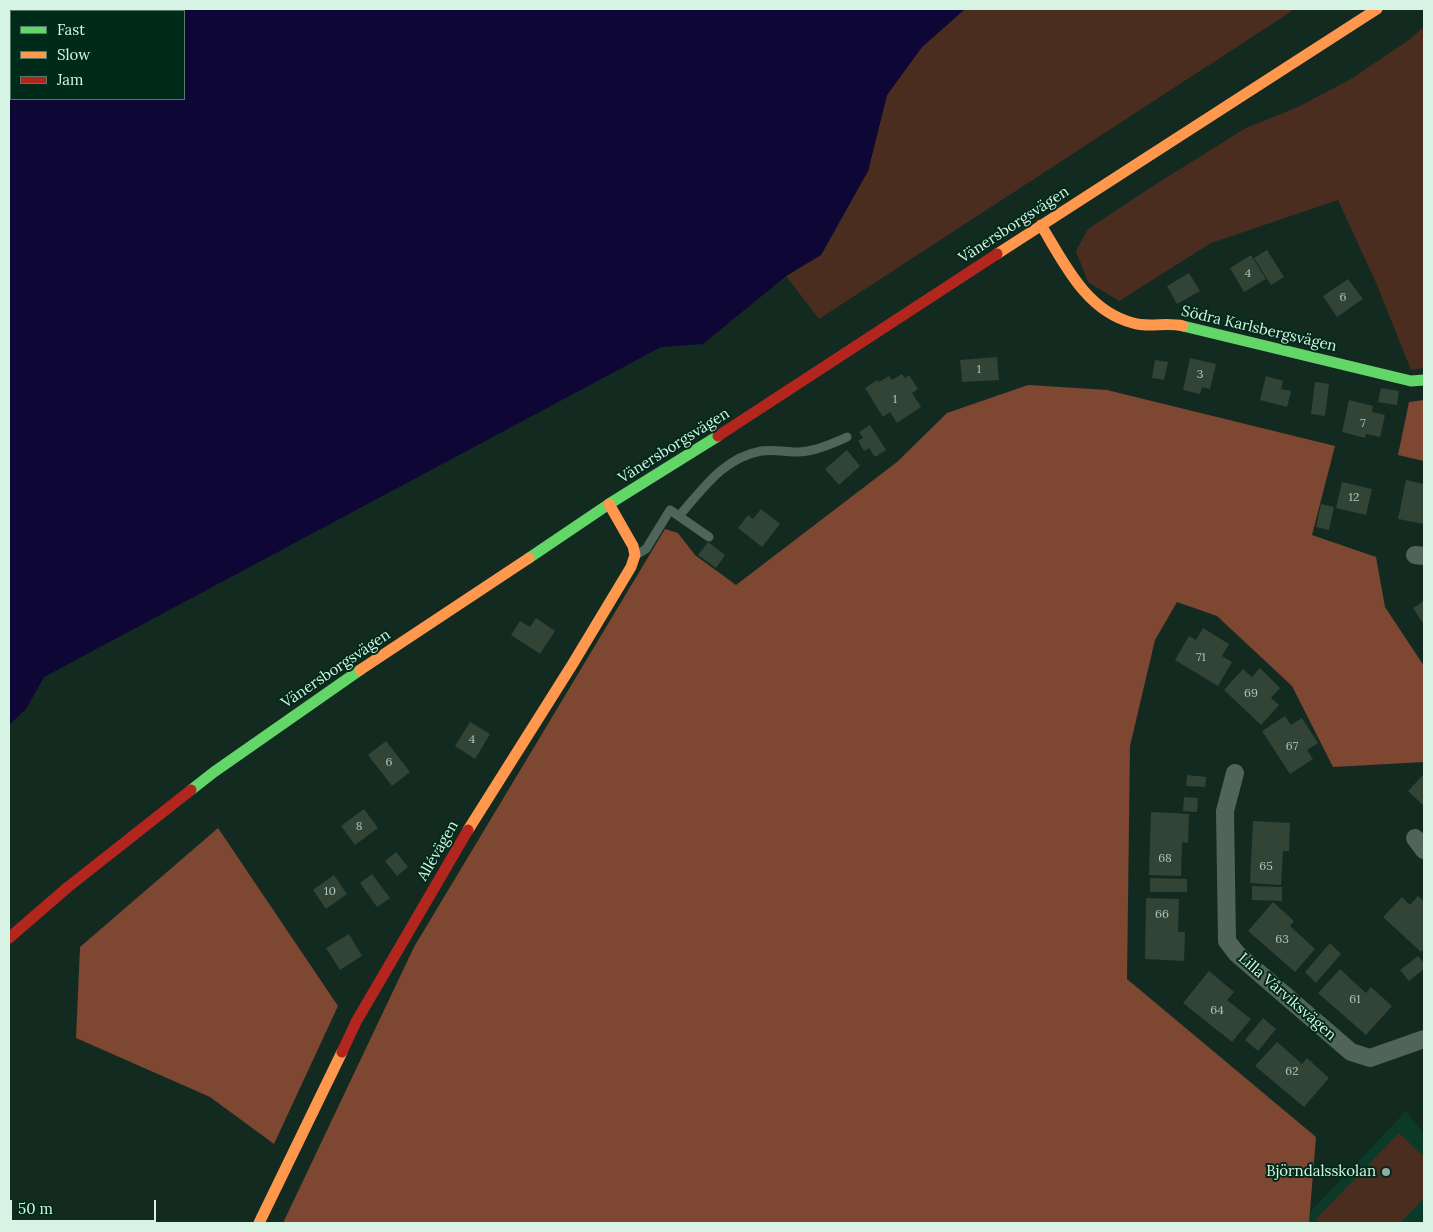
<!DOCTYPE html>
<meta charset="utf-8">
<style>
body{margin:0}
#map{position:relative;width:1433px;height:1232px;overflow:hidden;background:#132a21;font-family:Lora,serif}
canvas{display:block}
.frame{position:absolute;inset:0;border:10px solid #d7f3e4;pointer-events:none}
.legend{position:absolute;left:10px;top:10px;width:175px;height:90px;box-sizing:border-box;background:#002a19;border:1px solid #567a6a;margin:0;padding:6px 9px;list-style:none;font-size:15px;color:#d7f3e4}
.legend li{display:flex;align-items:center;gap:10px;height:25px}
.legend b{width:25px;border:1px solid #567a6a}
.scale{position:absolute;left:10px;top:1200px;width:146px;height:22px;box-sizing:border-box;border:2px solid #d7f3e4;border-top:0;padding-left:6px;font-size:15px;line-height:18px;white-space:nowrap;color:#d7f3e4;-webkit-text-stroke:4px #002a19;paint-order:stroke}
</style>
<div id="map">
<canvas width="1433" height="1232"></canvas>
<div class="frame"></div>
<ul class="legend">
<li><b style="height:6px;background:#63d668"></b>Fast</li>
<li><b style="height:6px;background:#ff974d"></b>Slow</li>
<li><b style="height:6px;background:#b3261e"></b>Jam</li>
</ul>
<div class="scale">50 m</div>
</div>
<script>
const ctx = document.querySelector('canvas').getContext('2d');
ctx.lineJoin = 'round';
function paint(path, color) { ctx.fillStyle = color; ctx.fill(path, 'evenodd'); }
function strokePath(path, color, width, dash) { ctx.strokeStyle = color; ctx.lineWidth = width; ctx.lineCap = dash ? 'butt' : 'round'; ctx.setLineDash(dash || []); ctx.stroke(path); }
function drawText(font, color, halo, rows, align = 'center') {
  ctx.font = font + ' Lora,serif'; ctx.lineWidth = 4; ctx.setLineDash([]); ctx.textBaseline = 'middle'; ctx.strokeStyle = halo; ctx.fillStyle = color; for (const [text, x, y, turn = 0] of rows) {
    ctx.save(); ctx.translate(x, y); ctx.rotate((+turn || 0) * Math.PI / 180); ctx.textAlign = isNaN(turn) ? turn : align; if (halo) ctx.strokeText(text, 0, 0); ctx.fillText(text, 0, 0); ctx.restore();
  }
}
const built = new Path2D(`
 M 1406,1111 L 1424,1134 L 1424,1223 L 1309,1223 L 1311,1211 Z`);
const green = new Path2D(`
 M 965,9 L 1295,9 L 819,319 L 786,276 L 821,255 L 868,171 L 887,95 L 922,47 Z
 M 1424,27 L 1424,368 L 1411,370 L 1377,285 L 1338,200 L 1211,243 L 1119,301 L 1088,282 L 1076,251 L 1088,229 L 1156,184 L 1246,128 L 1298,107 L 1351,79 L 1406,42 Z
 M 1399,1133 L 1424,1157 L 1424,1198 L 1400,1223 L 1320,1223 L 1316,1219 Z`);
const forest = new Path2D(`
 M 1028,385 L 1107,390 L 1335,446 L 1312,535 L 1376,557 L 1385,607 L 1424,666 L 1424,762 L 1333,767 L 1292,686 L 1217,616 L 1177,602 L 1155,640 L 1130,746 L 1127,979 L 1316,1137 L 1309,1223 L 283,1223 L 414,947 L 665,529 L 678,533 L 695,555 L 736,585 L 897,462 L 947,413 Z
 M 1424,400 L 1424,461 L 1398,455 L 1409,402 Z
 M 218,828 L 338,1006 L 274,1144 L 210,1097 L 76,1038 L 80,947 Z`);
const water = new Path2D(`
 M 9,9 L 965,9 L 922,47 L 887,95 L 868,171 L 821,255 L 786,276 L 703,344 L 661,347 L 44,677 L 26,709 L 9,725 ZM 11,11 L 184,11 L 184,99 L 11,99 Z`);
const building = new Path2D(`
 M 1267,250 L 1284,277 L 1271,285 L 1254,258 Z
 M 1251,255 L 1266,279 L 1244,292 L 1230,268 Z
 M 1189,273 L 1200,291 L 1177,304 L 1167,286 Z
 M 1348,279 L 1363,299 L 1337,317 L 1323,296 Z
 M 997,357 L 999,380 L 962,382 L 960,360 Z
 M 1190,358 L 1216,364 L 1210,389 L 1202,387 L 1200,394 L 1183,390 Z
 M 1155,360 L 1168,362 L 1164,380 L 1152,378 Z
 M 902,374 L 905,378 L 909,375 L 918,389 L 912,393 L 921,407 L 897,423 L 890,412 L 883,417 L 865,388 L 877,380 L 879,382 L 889,376 L 892,380 Z
 M 1266,376 L 1283,381 L 1281,389 L 1291,391 L 1287,407 L 1260,400 Z
 M 1315,382 L 1329,384 L 1325,416 L 1311,414 Z
 M 1381,388 L 1399,391 L 1397,405 L 1378,402 Z
 M 1349,400 L 1373,406 L 1372,412 L 1385,415 L 1380,437 L 1366,434 L 1365,438 L 1342,432 Z
 M 870,425 L 886,450 L 875,457 L 869,448 L 864,451 L 858,441 L 863,438 L 859,432 Z
 M 847,450 L 860,466 L 839,485 L 825,469 Z
 M 1406,480 L 1424,484 L 1424,524 L 1398,519 Z
 M 1342,482 L 1372,489 L 1366,515 L 1336,508 Z
 M 1321,504 L 1334,507 L 1329,530 L 1316,527 Z
 M 761,509 L 780,524 L 762,547 L 738,528 L 748,515 L 753,519 Z
 M 708,542 L 725,555 L 716,568 L 698,555 Z
 M 1424,601 L 1424,625 L 1413,608 Z
 M 536,618 L 555,631 L 540,654 L 511,635 L 520,621 L 530,627 Z
 M 1203,628 L 1229,644 L 1222,656 L 1232,662 L 1218,686 L 1175,660 L 1189,636 L 1196,640 Z
 M 1260,668 L 1280,688 L 1271,698 L 1279,705 L 1261,725 L 1224,690 L 1243,669 L 1252,677 Z
 M 1285,716 L 1291,725 L 1302,718 L 1318,743 L 1307,750 L 1313,759 L 1290,774 L 1262,731 Z
 M 470,722 L 490,734 L 475,759 L 455,746 Z
 M 386,741 L 410,772 L 392,786 L 368,755 Z
 M 1424,774 L 1424,806 L 1408,791 Z
 M 1187,775 L 1206,777 L 1205,787 L 1186,786 Z
 M 1184,797 L 1198,798 L 1197,812 L 1183,811 Z
 M 364,809 L 378,828 L 355,845 L 341,826 Z
 M 1151,812 L 1189,814 L 1188,843 L 1182,842 L 1181,876 L 1149,875 Z
 M 1253,821 L 1290,823 L 1289,851 L 1283,851 L 1281,885 L 1250,883 Z
 M 396,852 L 408,867 L 397,876 L 385,861 Z
 M 372,874 L 390,898 L 377,907 L 360,883 Z
 M 334,875 L 347,894 L 326,909 L 313,890 Z
 M 1150,878 L 1187,879 L 1187,892 L 1150,892 Z
 M 1252,886 L 1282,887 L 1282,901 L 1252,900 Z
 M 1418,896 L 1424,901 L 1424,948 L 1421,952 L 1383,917 L 1402,897 L 1410,905 Z
 M 1146,898 L 1179,899 L 1178,932 L 1185,932 L 1184,961 L 1145,959 Z
 M 1273,902 L 1294,921 L 1290,926 L 1315,949 L 1295,972 L 1248,931 Z
 M 349,934 L 362,956 L 340,970 L 326,948 Z
 M 1330,943 L 1341,954 L 1316,983 L 1305,972 Z
 M 1418,956 L 1424,963 L 1424,969 L 1409,981 L 1400,970 Z
 M 1340,969 L 1366,993 L 1371,987 L 1392,1006 L 1366,1035 L 1318,993 Z
 M 1209,971 L 1234,992 L 1227,1000 L 1251,1019 L 1232,1042 L 1183,1003 Z
 M 1263,1018 L 1276,1029 L 1258,1051 L 1245,1040 Z
 M 1277,1042 L 1302,1064 L 1307,1058 L 1329,1078 L 1304,1107 L 1255,1066 Z`);
const lane = new Path2D(`
 M 679,516 C 703,489 723,458 761,451 C 774,449 786,452 799,452 C 816,451 831,444 847,437
 M 636,555 L 646,549 L 670,510 L 709,537`);
const street = new Path2D(`
 M 1415,555 L 1424,556
 M 1235,773 L 1225,811 L 1227,941 L 1237,954 L 1351,1052 L 1370,1058 L 1424,1039
 M 1415,838 L 1424,850`);
const fast = new Path2D(`
 M 1183,326 L 1411,381 L 1424,380
 M 529,558 L 609,504 L 718,436
 M 191,790 L 214,772 L 360,670`);
const slow = new Path2D(`
 M 1041,225 C 1064,263 1086,311 1133,323 C 1148,328 1166,322 1183,326
 M 997,254 L 1377,9
 M 360,670 L 529,558
 M 468,830 L 572,665 L 631,567 L 635,555 L 633,546 L 609,504
 M 259,1223 L 342,1052`);
const jam = new Path2D(`
 M 718,436 L 997,254
 M 9,938 L 68,887 L 191,790
 M 342,1052 L 356,1022 L 468,830`);
const markers = [
 [1386,1172,5,"#92ada0"]
];
const numberNames = [
 ["4",1248,274],
 ["6",1343,298],
 ["1",979,370],
 ["3",1200,375],
 ["1",895,400],
 ["7",1363,424],
 ["12",1354,498],
 ["71",1201,658],
 ["69",1251,694],
 ["4",472,740],
 ["67",1292,747],
 ["6",389,763],
 ["8",359,827],
 ["68",1165,859],
 ["65",1266,867],
 ["10",330,892],
 ["66",1162,915],
 ["63",1282,940],
 ["61",1355,1000],
 ["64",1217,1011],
 ["62",1292,1072]
];
const streetNames = [
 ["Vänersborgsvägen",1014,225,-33],
 ["Södra Karlsbergsvägen",1259,329,13],
 ["Vänersborgsvägen",674,446,-32],
 ["Vänersborgsvägen",336,669,-34],
 ["Allévägen",438,851,-60],
 ["Lilla Vårviksvägen",1287,997,41]
];
const poiNames = [
 ["Björndalsskolan",1376,1172]
];
paint(built, '#0b3b28');
paint(green, '#4b2d1f');
paint(forest, '#7d4731');
paint(water, '#0e0635');
paint(building, '#314436');
strokePath(lane, '#50645b', 9);
strokePath(street, '#50645b', 18);
strokePath(fast, '#63d668', 11);
strokePath(slow, '#ff974d', 11);
strokePath(jam, '#b3261e', 11);
for (const [x, y, r, color] of markers) { const dot = new Path2D(); dot.arc(x, y, r, 0, 2 * Math.PI); ctx.fillStyle = color; ctx.fill(dot); strokePath(dot, '#002a19', 2); }
drawText('12px', '#aec7b8', null, numberNames);
drawText('15px', '#d7f3e4', '#002a19', streetNames);
drawText('15px', '#d7f3e4', '#002a19', poiNames, 'right');
</script>
